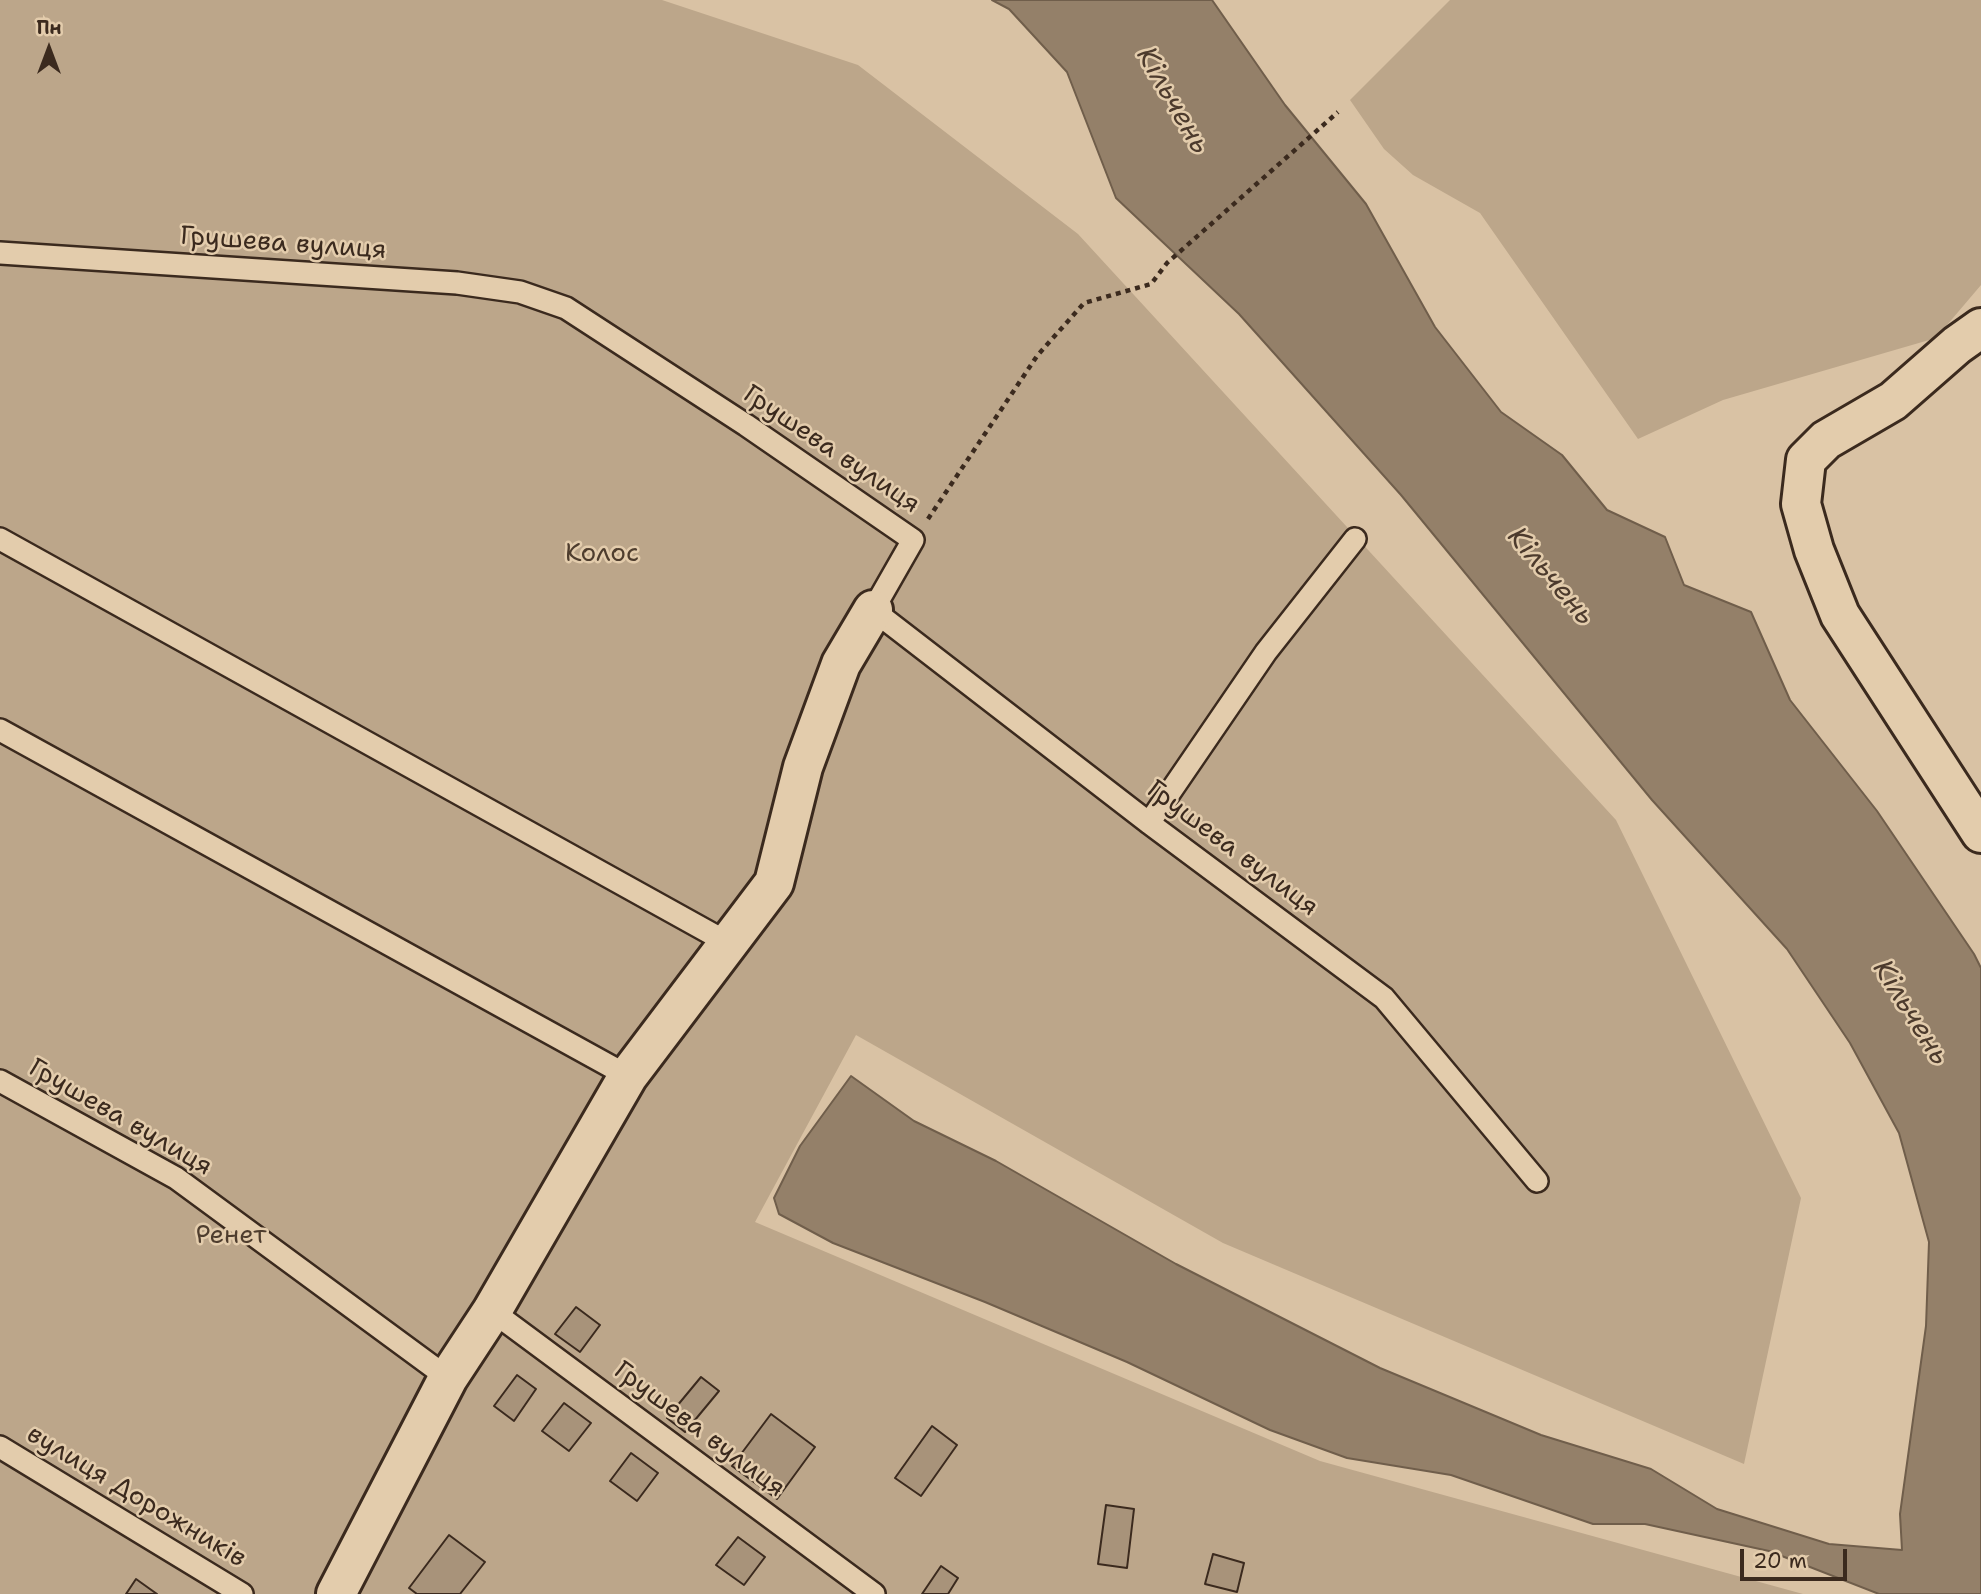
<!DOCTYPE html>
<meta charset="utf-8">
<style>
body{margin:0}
#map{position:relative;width:1981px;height:1594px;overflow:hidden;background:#d9c2a4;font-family:"Shantell Sans",sans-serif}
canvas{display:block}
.north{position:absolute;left:14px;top:14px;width:70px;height:70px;-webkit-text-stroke:5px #e3ccac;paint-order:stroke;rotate:0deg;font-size:19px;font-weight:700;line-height:28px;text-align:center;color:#3b2a1e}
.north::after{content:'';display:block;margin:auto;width:24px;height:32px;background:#3b2a1e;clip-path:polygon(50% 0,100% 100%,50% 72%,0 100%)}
.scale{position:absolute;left:1740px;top:1549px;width:107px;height:32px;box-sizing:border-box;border:4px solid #3b2a1e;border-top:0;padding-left:9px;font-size:21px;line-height:24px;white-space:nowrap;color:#3b2a1e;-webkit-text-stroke:5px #e3ccac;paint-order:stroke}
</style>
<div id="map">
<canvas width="1981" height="1594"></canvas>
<div class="north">Пн</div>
<div class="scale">20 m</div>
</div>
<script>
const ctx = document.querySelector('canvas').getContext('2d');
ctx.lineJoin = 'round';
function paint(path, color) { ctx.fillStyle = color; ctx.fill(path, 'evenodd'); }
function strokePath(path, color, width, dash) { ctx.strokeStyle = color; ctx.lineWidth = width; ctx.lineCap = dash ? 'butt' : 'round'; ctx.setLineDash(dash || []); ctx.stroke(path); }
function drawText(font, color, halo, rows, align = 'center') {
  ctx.font = font + ' "Shantell Sans",sans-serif'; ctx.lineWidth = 5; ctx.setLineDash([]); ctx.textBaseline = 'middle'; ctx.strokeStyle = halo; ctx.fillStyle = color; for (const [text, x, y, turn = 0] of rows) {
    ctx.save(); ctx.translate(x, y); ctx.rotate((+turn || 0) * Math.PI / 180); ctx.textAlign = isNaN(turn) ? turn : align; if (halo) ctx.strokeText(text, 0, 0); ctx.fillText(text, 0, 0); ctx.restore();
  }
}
const green = new Path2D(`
 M 0,0 L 662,0 L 858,65 L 1078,234 L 1616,820 L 1801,1198 L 1744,1464 L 1223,1243 L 856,1035 L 755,1222 L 1320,1461 L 1803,1594 L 0,1594 Z
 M 1450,0 L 1981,0 L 1981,285 L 1936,338 L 1723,400 L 1638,439 L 1480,213 L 1413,175 L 1384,149 L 1350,100 Z`);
const water = new Path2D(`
 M 992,0 L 1212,0 L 1285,105 L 1366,204 L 1435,327 L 1501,412 L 1562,455 L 1607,510 L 1665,537 L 1684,585 L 1751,612 L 1790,700 L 1877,811 L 1974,954 L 1981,968 L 1981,1594 L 1879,1594 L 1769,1551 L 1645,1524 L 1593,1524 L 1451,1475 L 1347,1458 L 1270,1430 L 1127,1362 L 985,1302 L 833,1243 L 779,1214 L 774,1198 L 800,1146 L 851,1076 L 914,1121 L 996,1161 L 1176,1264 L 1380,1368 L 1541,1435 L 1651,1469 L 1717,1509 L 1829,1544 L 1902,1550 L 1900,1514 L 1926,1326 L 1929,1242 L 1899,1133 L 1850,1043 L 1787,949 L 1652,800 L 1401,495 L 1239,314 L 1116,198 L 1067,72 L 1009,9 Z`);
const building = new Path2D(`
 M 576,1307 L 600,1325 L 580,1352 L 555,1334 Z
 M 517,1375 L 536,1389 L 514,1421 L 494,1406 Z
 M 701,1377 L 719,1391 L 685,1432 L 667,1418 Z
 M 564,1403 L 591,1423 L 569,1451 L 542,1431 Z
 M 771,1414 L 815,1447 L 777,1499 L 732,1466 Z
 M 932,1426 L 957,1445 L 921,1496 L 895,1478 Z
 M 631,1453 L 658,1473 L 637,1501 L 610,1481 Z
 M 1106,1505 L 1134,1509 L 1127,1568 L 1098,1564 Z
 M 449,1535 L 485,1562 L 460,1594 L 417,1594 L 409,1588 Z
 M 738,1537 L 765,1557 L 744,1585 L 716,1565 Z
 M 1213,1554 L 1244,1563 L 1237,1592 L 1205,1584 Z
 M 941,1566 L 958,1578 L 948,1594 L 922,1594 Z
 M 136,1579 L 157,1594 L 126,1594 Z`);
const path = new Path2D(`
 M 928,519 L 1037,356 L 1084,303 L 1151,284 L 1167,263 L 1338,112`);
const lane = new Path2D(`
 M 0,253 L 457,283 L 520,292 L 566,308 L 746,425 L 913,540 L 873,610 L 1149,823 L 1384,998 L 1537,1181
 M 0,539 L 730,944
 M 0,730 L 628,1076
 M 1149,823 L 1266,652 L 1355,539
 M 0,1081 L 176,1178 L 448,1378
 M 492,1311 L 874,1594
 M 0,1447 L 242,1594`);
const street = new Path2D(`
 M 1981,328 L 1957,345 L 1893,401 L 1826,440 L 1806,460 L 1801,504 L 1814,550 L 1840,615 L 1981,833
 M 336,1594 L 448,1378 L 492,1311 L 628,1076 L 774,883 L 803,767 L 841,664 L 873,610`);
const streetNames = [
 ["Грушева вулиця",283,244,4],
 ["Грушева вулиця",831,450,34],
 ["Грушева вулиця",1232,849,37],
 ["Грушева вулиця",120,1118,30],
 ["Грушева вулиця",699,1430,37],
 ["вулиця Дорожників",136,1497,31]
];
const parkNames = [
 ["Колос",602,554],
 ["Ренет",231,1236]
];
const waterNames = [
 ["Кільчень",1172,101,60],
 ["Кільчень",1550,577,50],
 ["Кільчень",1910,1013,58]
];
paint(green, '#bca68a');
paint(water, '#948069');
strokePath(water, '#705e4b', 2);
paint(building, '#a8937a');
strokePath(building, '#3b2a1e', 2);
strokePath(lane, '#3b2a1e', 26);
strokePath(street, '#3b2a1e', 44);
strokePath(path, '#3b2a1e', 4.5, [5, 5]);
strokePath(lane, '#e3ccac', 21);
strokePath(street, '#e3ccac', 38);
drawText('26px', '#3b2a1e', '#e3ccac', streetNames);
drawText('26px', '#4e3d2e', '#e3ccac', parkNames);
drawText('italic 28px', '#4d3b2d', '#e3ccac', waterNames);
</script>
